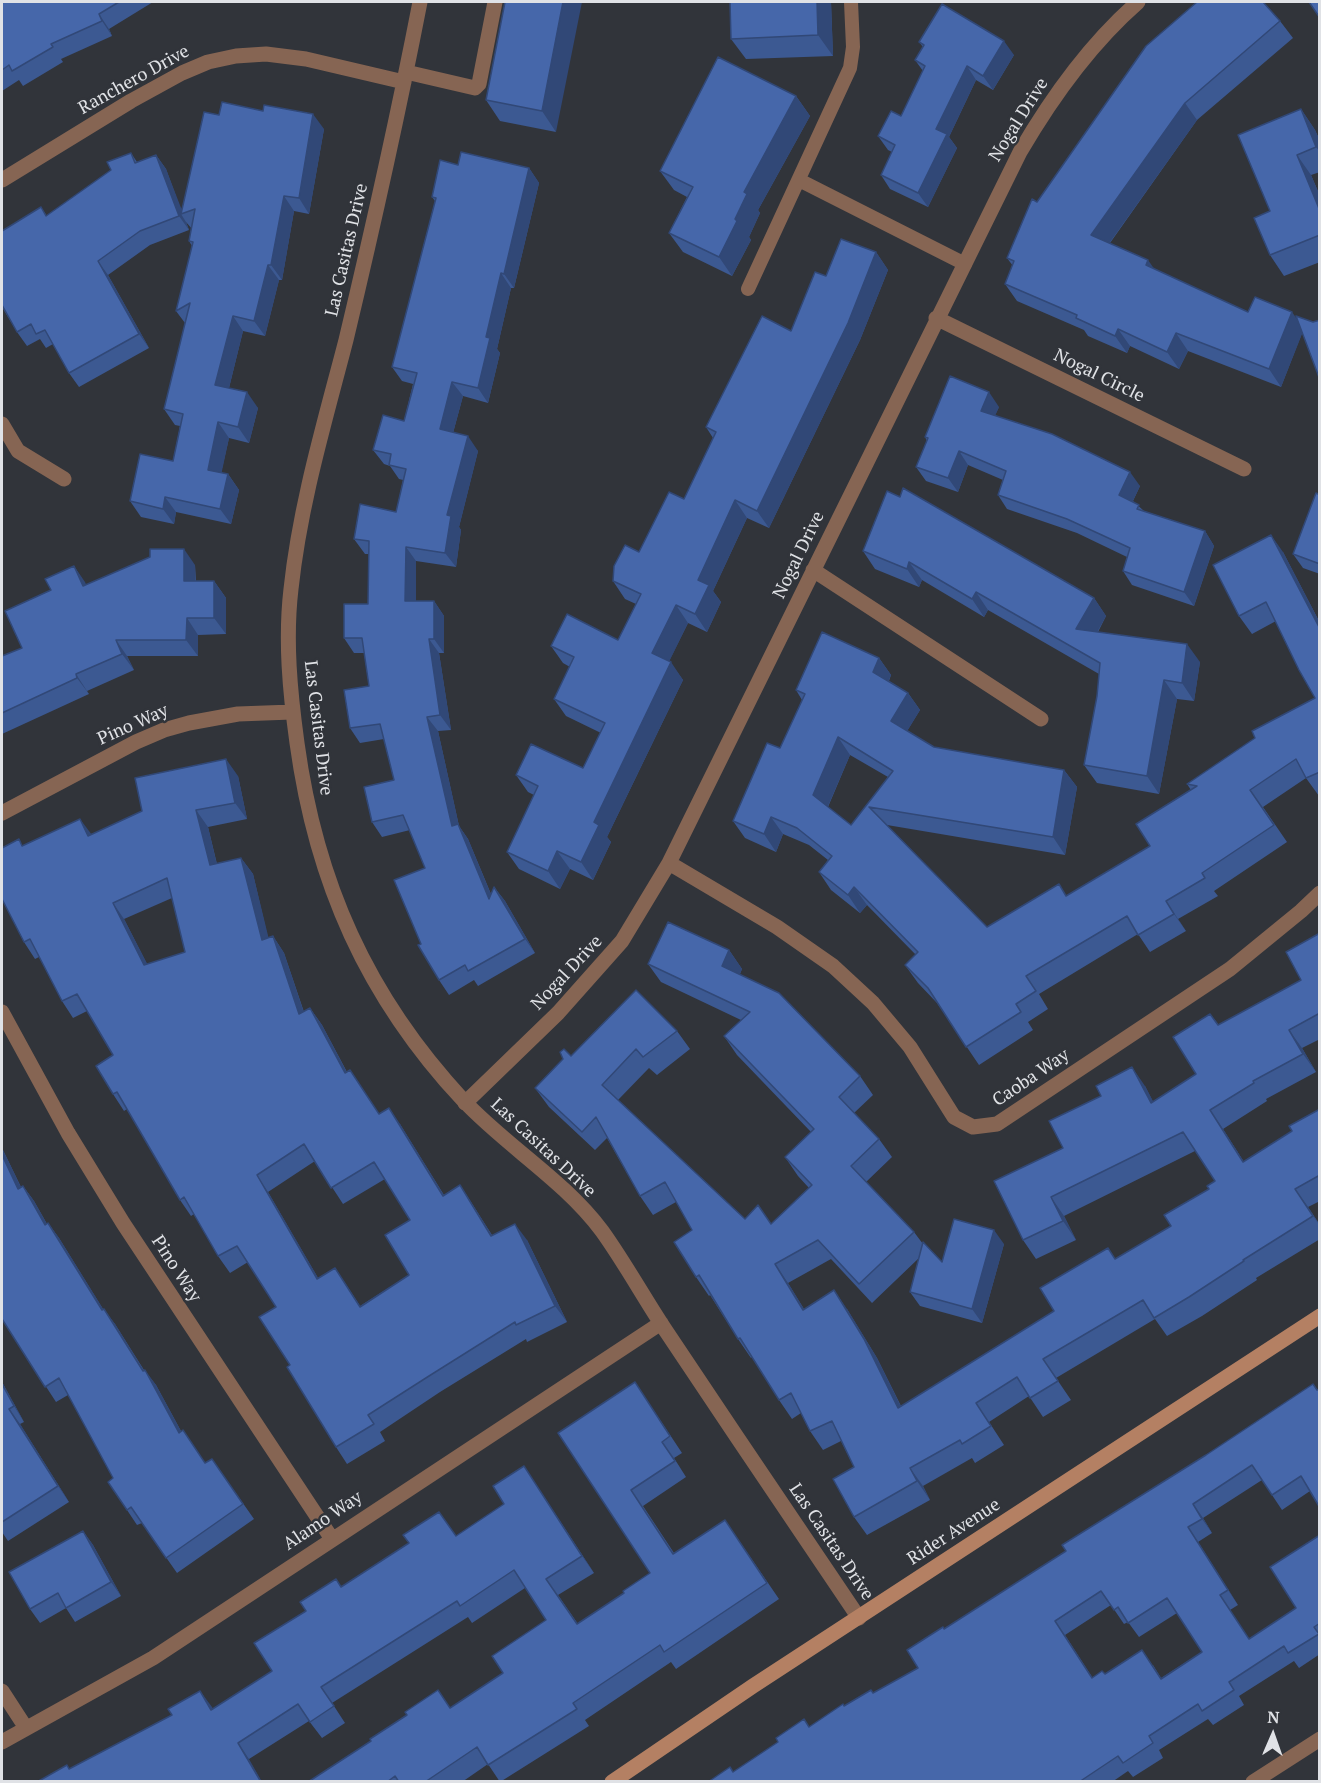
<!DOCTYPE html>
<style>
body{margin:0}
#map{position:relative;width:1321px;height:1783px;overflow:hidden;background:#31343a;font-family:"PT Serif",serif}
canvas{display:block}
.frame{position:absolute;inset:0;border:3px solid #e0e2e6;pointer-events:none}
.north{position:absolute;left:1243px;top:1705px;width:60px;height:60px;-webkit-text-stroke:4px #31343a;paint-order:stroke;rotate:2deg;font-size:16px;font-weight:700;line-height:24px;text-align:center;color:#e0e2e6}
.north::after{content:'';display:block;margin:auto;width:21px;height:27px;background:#e0e2e6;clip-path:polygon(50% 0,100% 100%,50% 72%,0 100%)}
</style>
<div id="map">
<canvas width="1321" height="1783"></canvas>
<div class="frame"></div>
<div class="north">N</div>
</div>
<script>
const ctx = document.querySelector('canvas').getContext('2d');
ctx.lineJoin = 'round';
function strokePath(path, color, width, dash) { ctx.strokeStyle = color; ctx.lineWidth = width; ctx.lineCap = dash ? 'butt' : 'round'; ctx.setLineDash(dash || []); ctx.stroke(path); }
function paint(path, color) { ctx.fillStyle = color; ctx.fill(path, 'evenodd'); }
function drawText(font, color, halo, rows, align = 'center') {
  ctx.font = font + ' "PT Serif",serif'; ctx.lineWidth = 5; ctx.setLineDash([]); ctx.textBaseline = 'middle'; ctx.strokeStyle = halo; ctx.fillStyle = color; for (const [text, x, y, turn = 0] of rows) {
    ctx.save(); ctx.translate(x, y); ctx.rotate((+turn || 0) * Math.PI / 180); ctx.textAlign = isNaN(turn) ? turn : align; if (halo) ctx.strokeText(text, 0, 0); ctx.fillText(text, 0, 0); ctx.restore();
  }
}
const lane = new Path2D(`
 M 799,180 L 965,264
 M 748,289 L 850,68 L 853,47 L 851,2`);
const street = new Path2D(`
 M 420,2 C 398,115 373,227 346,340 C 325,421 300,504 291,589 C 285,640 290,692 297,743 C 316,882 367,997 463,1100 C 506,1146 564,1180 602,1231 C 625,1263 644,1298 666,1331 C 730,1427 794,1522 859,1618
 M 406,72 L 475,88 L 479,84 L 495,2
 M 2,180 L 131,101 L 182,73 L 208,62 L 236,56 L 266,54 L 306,59 L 404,82
 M 936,318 L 1244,469
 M 2,424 L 18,451 L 64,479
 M 813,570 L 1041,719
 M 2,813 L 136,742 L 164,730 L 189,723 L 238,714 L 292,712
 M 669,863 L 777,927 L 833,966 L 873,1003 L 910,1047 L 954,1117 L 973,1127 L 997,1124 L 1230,969 L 1301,911 L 1320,893
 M 2,1012 L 68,1133 L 123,1223 L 332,1539
 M 465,1103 L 558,1013 L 622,941 L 669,863 L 1020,152 C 1052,97 1090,44 1138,2
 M 2,1691 L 26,1728
 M 2,1742 L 153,1658 L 661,1323
 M 1253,1782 L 1320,1739`);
const secondary = new Path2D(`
 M 612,1782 L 753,1686 L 1320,1316`);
const wall = new Path2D(`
 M 2,2 L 153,2 L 109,29 L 112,36 L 61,59 L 63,62 L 23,86 L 19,80 L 2,91 Z
 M 505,2 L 556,132 L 500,121 L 486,100 Z
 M 831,2 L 833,56 L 746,59 L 731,39 Z
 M 1280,21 L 1293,38 L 1197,120 L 1110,243 L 1155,269 L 1248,312 L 1302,333 L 1281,387 L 1188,351 L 1179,369 L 1130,346 L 1127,353 L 1088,336 L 1084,330 L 1017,301 L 1005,284 L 1013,266 L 1007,258 L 1037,202 Z
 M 919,42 L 1014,55 L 993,90 L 976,80 L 949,137 L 957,148 L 928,207 L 890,189 L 881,175 L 892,152 L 888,150 L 878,136 L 901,116 L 923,71 L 915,60 L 923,47 Z
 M 796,96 L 810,116 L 758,210 L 760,213 L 749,237 L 751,240 L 732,276 L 683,252 L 669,233 L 687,197 L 674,190 L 660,171 Z
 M 1301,109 L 1315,130 L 1320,141 L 1320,172 L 1311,175 L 1320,196 L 1320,262 L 1284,276 L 1270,255 L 1270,211 Z
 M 219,115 L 324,129 L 309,214 L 294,211 L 282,280 L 279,280 L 265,336 L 243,331 L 229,388 L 258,408 L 249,443 L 229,438 L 221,473 L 228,474 L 239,490 L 231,524 L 176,512 L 174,524 L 141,517 L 130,501 L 173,461 L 180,426 L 175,425 L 164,409 L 185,323 L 176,311 L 192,246 L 189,241 L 192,229 L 186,222 L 189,230 L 150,245 L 108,275 L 149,348 L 79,387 L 69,373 L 53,344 L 46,348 L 40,339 L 27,346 L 17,332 L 2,307 L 2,231 L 41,207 L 47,216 L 111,170 L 131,153 L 137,162 L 156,155 L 166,169 L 181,210 Z
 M 458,165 L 529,168 L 539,183 L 514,288 L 511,288 L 497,349 L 500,353 L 488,403 L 463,396 L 453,433 L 478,451 L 459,527 L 461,530 L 456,567 L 416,561 L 416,601 L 434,601 L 444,616 L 444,653 L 439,653 L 451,730 L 438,731 L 459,826 L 468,839 L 491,894 L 494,887 L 505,901 L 535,953 L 478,986 L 474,980 L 449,995 L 439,980 L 421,944 L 425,868 L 410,830 L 382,837 L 372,822 L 394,780 L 384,739 L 360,743 L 350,728 L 369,686 L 364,653 L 354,653 L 344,638 L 368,604 L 369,554 L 365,554 L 354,539 L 396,512 L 403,480 L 399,479 L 390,466 L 384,464 L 373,450 L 404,421 L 413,384 L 402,381 L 392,367 L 435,201 L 432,197 Z
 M 876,252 L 888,270 L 860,340 L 769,528 L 747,518 L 713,591 L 721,602 L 707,632 L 688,623 L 669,661 L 683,680 L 607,837 L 611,842 L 593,880 L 570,869 L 560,889 L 519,869 L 507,852 L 534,795 L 528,792 L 516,775 L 583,768 L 601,733 L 566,716 L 554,699 L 570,667 L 563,663 L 551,646 L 618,640 L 636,604 L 625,599 L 613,581 L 684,499 L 713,438 L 706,427 L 791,331 L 826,276 Z
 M 999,407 L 995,415 L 1140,486 L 1133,501 L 1144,511 L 1205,531 L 1214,546 L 1194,606 L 1132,585 L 1123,571 L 1127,557 L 1077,533 L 1007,509 L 998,495 L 1003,480 L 968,465 L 958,492 L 926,481 L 916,467 L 927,441 L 925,437 Z
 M 1320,495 L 1320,574 L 1303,568 L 1293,554 Z
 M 863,551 L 1094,598 L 1106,616 L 1098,632 L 1200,662 L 1194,701 L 1177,699 L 1159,794 L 1097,783 L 1084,765 L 1097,696 L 1099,674 L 988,610 L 984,617 L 922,580 L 919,587 L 875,569 Z
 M 1283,552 L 1320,623 L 1320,796 L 1319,796 L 1306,778 L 1263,807 L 1287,842 L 1214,891 L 1218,896 L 1178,919 L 1186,931 L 1150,952 L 1138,934 L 1039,994 L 1048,1009 L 1028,1022 L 1033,1030 L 979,1065 L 937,1003 L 918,983 L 905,965 L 916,955 L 867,905 L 860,913 L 831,890 L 819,872 L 828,860 L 809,845 L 783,834 L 776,852 L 745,838 L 733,821 L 780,748 L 802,700 L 796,690 L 879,658 L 891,675 L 889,681 L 908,693 L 920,710 L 907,731 L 934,747 L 1064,770 L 1077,787 L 1065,855 L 887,825 L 987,927 L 1067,896 L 1150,846 L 1191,790 L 1187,784 L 1315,698 L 1276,621 L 1252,634 L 1239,616 ZM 850,755 L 888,777 L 851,825 L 828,807 Z
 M 195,565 L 196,581 L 214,581 L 226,598 L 226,634 L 198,635 L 198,656 L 127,656 L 134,670 L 87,691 L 89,694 L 2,734 L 2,656 L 22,648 L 51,590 L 74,566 L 86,585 Z
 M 238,776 L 247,819 L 208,827 L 217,864 L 241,858 L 253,874 L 268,938 L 273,936 L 284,953 L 304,1012 L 310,1008 L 322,1025 L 347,1072 L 379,1114 L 400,1124 L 444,1195 L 460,1185 L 471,1202 L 492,1235 L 527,1240 L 567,1322 L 527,1342 L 526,1339 L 440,1392 L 380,1432 L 385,1441 L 347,1464 L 336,1447 L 290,1365 L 276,1307 L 248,1262 L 230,1273 L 218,1256 L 194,1214 L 191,1216 L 180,1200 L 127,1109 L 124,1111 L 113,1094 L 113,1055 L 87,1011 L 73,1018 L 62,1001 L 39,957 L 35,959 L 24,942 L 23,845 L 91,834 ZM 172,898 L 185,952 L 147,964 L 124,919 ZM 315,1161 L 343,1204 L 385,1179 L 410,1220 L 409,1275 L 360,1306 L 335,1268 L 318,1278 L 268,1192 Z
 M 1320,933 L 1320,1039 L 1302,1048 L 1316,1072 L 1266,1099 L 1267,1101 L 1223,1129 L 1244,1162 L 1292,1131 L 1320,1109 L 1320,1201 L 1308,1207 L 1320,1225 L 1320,1239 L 1256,1278 L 1257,1280 L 1202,1316 L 1167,1336 L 1155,1319 L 1056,1378 L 1071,1400 L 1043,1417 L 1029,1396 L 989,1422 L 1004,1445 L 975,1463 L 972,1458 L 923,1486 L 930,1500 L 867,1535 L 854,1517 L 854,1467 L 841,1441 L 823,1450 L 810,1431 L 801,1413 L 792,1419 L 779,1400 L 752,1357 L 751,1358 L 738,1339 L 710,1295 L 709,1296 L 696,1277 L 692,1230 L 676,1202 L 653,1215 L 640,1196 L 607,1138 L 595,1150 L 549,1107 L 535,1088 L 571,1056 L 677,1031 L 690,1049 L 657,1075 L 649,1068 L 618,1100 L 745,1219 L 771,1224 L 809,1188 L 798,1176 L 785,1157 L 811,1132 L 737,1055 L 724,1036 L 741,1020 L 661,982 L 648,964 L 729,950 L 742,969 L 740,974 L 860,1076 L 873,1095 L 854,1113 L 879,1139 L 892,1157 L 866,1182 L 914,1232 L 923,1244 L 942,1262 L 1004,1244 L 982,1323 L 920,1306 L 910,1292 L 919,1258 L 872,1303 L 831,1259 L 788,1283 L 804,1309 L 847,1309 L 877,1358 L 901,1406 L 1054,1311 L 1116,1259 L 1171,1226 L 1209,1189 L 1215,1181 L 1195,1151 L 1064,1216 L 1076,1240 L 1036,1259 L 1023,1240 L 1063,1148 L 1145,1086 L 1153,1102 L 1196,1074 L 1210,1014 L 1219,1025 L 1301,980 Z
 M 2,1148 L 21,1187 L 23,1186 L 34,1201 L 47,1224 L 48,1223 L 59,1238 L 103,1309 L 115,1324 L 144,1370 L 156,1385 L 181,1431 L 205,1463 L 212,1459 L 254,1519 L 177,1573 L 142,1523 L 137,1525 L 127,1510 L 113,1478 L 68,1395 L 56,1402 L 2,1319 Z
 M 2,1382 L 7,1391 L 24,1422 L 20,1424 L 69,1502 L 8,1541 L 2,1532 Z
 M 635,1382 L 682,1453 L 674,1458 L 686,1477 L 643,1506 L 674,1553 L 725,1520 L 779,1599 L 676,1669 L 671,1662 L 585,1720 L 589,1726 L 500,1782 L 488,1764 L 462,1782 L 308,1782 L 450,1708 L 503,1673 L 546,1620 L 525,1588 L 472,1623 L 468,1617 L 332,1703 L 345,1723 L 322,1738 L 309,1721 L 249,1759 L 37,1782 L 67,1765 L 70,1769 L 212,1709 L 272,1671 L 306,1611 L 341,1586 L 456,1536 L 504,1504 L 524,1466 L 594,1573 L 558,1595 L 578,1624 L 624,1593 L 650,1573 L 558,1433 Z
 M 1313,1384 L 1310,1491 L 1282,1510 L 1262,1480 L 1203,1518 L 1212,1533 L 1198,1542 L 1238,1605 L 1230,1610 L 1249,1639 L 1296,1608 L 1320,1535 L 1320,1654 L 1299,1668 L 1294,1661 L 1239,1696 L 1244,1705 L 1213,1725 L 1208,1719 L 1159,1750 L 1163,1758 L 1133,1777 L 1128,1771 L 1112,1782 L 708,1782 L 733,1772 L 844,1706 L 873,1693 L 918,1668 L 944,1629 L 1066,1551 L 1206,1455 ZM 1111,1605 L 1124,1624 L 1128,1622 L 1139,1637 L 1177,1613 L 1202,1652 L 1161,1678 L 1153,1665 L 1092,1677 L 1065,1635 Z
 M 83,1531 L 93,1545 L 121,1596 L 75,1622 L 66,1608 L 40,1623 L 30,1609 Z`);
const shadedWall = new Path2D(`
 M 563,2 L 582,2 L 556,132 L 542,111 Z
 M 817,2 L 831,2 L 833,56 L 818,35 Z
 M 99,14 L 109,29 L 112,36 L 102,21 Z
 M 1004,41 L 1014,55 L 993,90 L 983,76 Z
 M 967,66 L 976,80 L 949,137 L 957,148 L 928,207 L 918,193 L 936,129 Z
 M 796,96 L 810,116 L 758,210 L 760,213 L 749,237 L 751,240 L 732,276 L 719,257 L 735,219 L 744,192 Z
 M 1185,103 L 1197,120 L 1103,252 L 1091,235 Z
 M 1301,109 L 1315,130 L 1320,141 L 1320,152 L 1316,147 Z
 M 313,114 L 324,129 L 309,214 L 299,198 Z
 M 156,155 L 166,169 L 183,213 L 181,214 L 186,222 L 189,230 L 179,216 Z
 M 1297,155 L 1311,175 L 1320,196 L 1320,211 Z
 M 529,168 L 539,183 L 514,288 L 504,274 Z
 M 284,196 L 294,211 L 282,280 L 271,265 Z
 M 876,252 L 888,270 L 860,340 L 769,528 L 757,511 Z
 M 1148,260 L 1160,277 L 1146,265 Z
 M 98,261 L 108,275 L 149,348 L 139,334 Z
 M 268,265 L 279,280 L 265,336 L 254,321 Z
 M 501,273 L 511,288 L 497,349 L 500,353 L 488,403 L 478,388 L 486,337 Z
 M 1292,312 L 1304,329 L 1281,387 L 1269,369 Z
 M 233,316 L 243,331 L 226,400 L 215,385 Z
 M 1118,329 L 1130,346 L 1127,353 L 1115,336 Z
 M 1176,333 L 1188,351 L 1179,369 L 1167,352 Z
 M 452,382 L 463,396 L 450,444 L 440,429 Z
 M 247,392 L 258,408 L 249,443 L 238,427 Z
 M 989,392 L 999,407 L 991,425 L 981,411 Z
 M 218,422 L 229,438 L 219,485 L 208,470 Z
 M 468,436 L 478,451 L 459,527 L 461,530 L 456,567 L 445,553 L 447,515 Z
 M 959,451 L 968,465 L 958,492 L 948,478 Z
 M 1130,472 L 1140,486 L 1129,509 L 1119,495 Z
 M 228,474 L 239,490 L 231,524 L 220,509 Z
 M 165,497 L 176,512 L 174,524 L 163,509 Z
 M 735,500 L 747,518 L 713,591 L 721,602 L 707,632 L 695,614 L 698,580 Z
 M 1205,531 L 1214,546 L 1194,606 L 1184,592 Z
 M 1271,535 L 1283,552 L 1320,623 L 1320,629 Z
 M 406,547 L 416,561 L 416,616 L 405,601 Z
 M 184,549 L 195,565 L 196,598 L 184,581 Z
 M 909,562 L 922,580 L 919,587 L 907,569 Z
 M 74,566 L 85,582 L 94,603 L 83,586 Z
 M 214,581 L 226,598 L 226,634 L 214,618 Z
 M 976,592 L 988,610 L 984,617 L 972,599 Z
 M 1094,598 L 1106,616 L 1089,647 L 1076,629 Z
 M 434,601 L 444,616 L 444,653 L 434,639 Z
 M 676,605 L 688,623 L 665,670 L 652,653 Z
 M 187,618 L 198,635 L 198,656 L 186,640 Z
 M 429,639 L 439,653 L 451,730 L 440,715 Z
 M 116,640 L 127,656 L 134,670 L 122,654 Z
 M 1187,644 L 1200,662 L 1194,701 L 1182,683 Z
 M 879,658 L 891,675 L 885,689 L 873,672 Z
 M 671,662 L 683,680 L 607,837 L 611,842 L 593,880 L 581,862 L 594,822 Z
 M 76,674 L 87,691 L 89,694 L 77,678 Z
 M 1164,680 L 1177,699 L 1159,794 L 1147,776 Z
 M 908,693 L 920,710 L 903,738 L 891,721 Z
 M 427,717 L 438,731 L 459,826 L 468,839 L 499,914 L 489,899 L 452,826 Z
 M 838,737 L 850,755 L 825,813 L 813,795 Z
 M 226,759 L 238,776 L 247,819 L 235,803 Z
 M 1064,770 L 1077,787 L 1065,855 L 1053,837 Z
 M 196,810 L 208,827 L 221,882 L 210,865 Z
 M 771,817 L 783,834 L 776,852 L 764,834 Z
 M 80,819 L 92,835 L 88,836 Z
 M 557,851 L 570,869 L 560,889 L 548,871 Z
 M 241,858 L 253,874 L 273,956 L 262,940 Z
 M 494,887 L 505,901 L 535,953 L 525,939 Z
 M 854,887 L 867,905 L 860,913 L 848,895 Z
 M 1166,901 L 1186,931 L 1174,914 Z
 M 113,903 L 124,919 L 156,981 L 144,965 Z
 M 273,936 L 284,953 L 310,1031 L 299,1014 Z
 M 729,950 L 742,969 L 735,984 L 722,966 Z
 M 310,1008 L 322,1025 L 356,1090 L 345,1073 Z
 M 1289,1030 L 1302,1048 L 1316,1072 L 1303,1054 Z
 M 1132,1067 L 1145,1086 L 1164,1122 L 1151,1103 Z
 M 389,1108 L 400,1124 L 454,1212 L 443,1196 Z
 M 1210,1110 L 1223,1129 L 1256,1181 L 1243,1162 Z
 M 2,1148 L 29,1204 L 18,1189 L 2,1155 Z
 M 257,1175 L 268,1192 L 328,1295 L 317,1279 Z
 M 460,1185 L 471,1202 L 502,1252 L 491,1236 Z
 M 23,1186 L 34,1201 L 56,1240 L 45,1225 Z
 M 1295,1189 L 1308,1207 L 1320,1226 L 1313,1216 Z
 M 1051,1197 L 1064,1216 L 1076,1240 L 1063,1221 Z
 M 48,1223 L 59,1238 L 113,1325 L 102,1310 Z
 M 515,1224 L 527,1240 L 567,1322 L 555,1306 Z
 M 994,1230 L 1004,1244 L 982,1323 L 972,1309 Z
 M 775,1264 L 788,1283 L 816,1329 L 803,1310 Z
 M 335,1268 L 346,1284 L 371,1323 L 360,1307 Z
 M 834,1290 L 847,1309 L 877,1358 L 911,1427 L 898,1408 Z
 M 104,1309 L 115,1324 L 153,1386 L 143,1371 Z
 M 145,1370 L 156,1385 L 190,1448 L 179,1433 Z
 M 2,1382 L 7,1391 L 24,1422 L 14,1406 L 2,1384 Z
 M 9,1409 L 20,1424 L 69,1502 L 58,1486 Z
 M 524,1466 L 535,1483 L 594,1573 L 582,1556 Z
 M 910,1468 L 923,1486 L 930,1500 L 917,1481 Z
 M 1193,1504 L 1203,1518 L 1212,1533 L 1202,1519 Z
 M 1188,1527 L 1198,1542 L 1238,1605 L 1228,1590 Z
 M 83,1531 L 93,1545 L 121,1596 L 111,1582 Z
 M 200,1691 L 212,1707 L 223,1726 L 211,1710 Z
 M 238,1743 L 249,1759 L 262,1782 L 261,1782 Z`);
const building = new Path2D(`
 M 2,2 L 119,2 L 99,14 L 102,21 L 51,44 L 53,47 L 12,71 L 9,65 L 2,70 Z
 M 505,2 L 563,2 L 542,111 L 486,100 Z
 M 730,2 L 817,2 L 818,35 L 731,39 Z
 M 1197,2 L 1263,2 L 1280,21 L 1185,103 L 1091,235 L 1148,260 L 1146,265 L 1248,312 L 1255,297 L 1292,312 L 1269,369 L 1176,333 L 1167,352 L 1118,329 L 1115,336 L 1076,318 L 1077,315 L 1005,284 L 1014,261 L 1007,258 L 1032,199 L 1037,202 L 1146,46 Z
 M 1309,2 L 1320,2 L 1320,18 Z
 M 942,4 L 1004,41 L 983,76 L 967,66 L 936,129 L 947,134 L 918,193 L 881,175 L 895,145 L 878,136 L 891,111 L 901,116 L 925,66 L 915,60 L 924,45 L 919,42 Z
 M 718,57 L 796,96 L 744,192 L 747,194 L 735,219 L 737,221 L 719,257 L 669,233 L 693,187 L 660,171 Z
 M 222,102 L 263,111 L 264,105 L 313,114 L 299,198 L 284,196 L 271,265 L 268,265 L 254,321 L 233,316 L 215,385 L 247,392 L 238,427 L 218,422 L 208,470 L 228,474 L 220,509 L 165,497 L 163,509 L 130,501 L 140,454 L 173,461 L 183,414 L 164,409 L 190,303 L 176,311 L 193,242 L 189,241 L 195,209 L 181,214 L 204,112 L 219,115 Z
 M 1301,109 L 1316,147 L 1297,155 L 1320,211 L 1320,235 L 1270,255 L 1254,218 L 1270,211 L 1238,135 Z
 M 461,152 L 529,168 L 504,274 L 501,273 L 486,337 L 490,338 L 478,388 L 452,382 L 440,429 L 468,436 L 447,515 L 451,516 L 445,553 L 406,547 L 405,601 L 434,601 L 434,639 L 429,639 L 440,715 L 427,717 L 452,826 L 458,824 L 489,899 L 494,887 L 525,939 L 468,971 L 465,965 L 439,980 L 418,945 L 421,944 L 394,880 L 425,868 L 403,815 L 372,822 L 364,787 L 394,780 L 380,724 L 350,728 L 344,690 L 369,686 L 362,638 L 344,638 L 344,604 L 368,604 L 369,541 L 354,539 L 360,504 L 396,512 L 406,469 L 389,465 L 391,454 L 373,450 L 383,415 L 404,421 L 417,373 L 392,367 L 436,198 L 432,197 L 440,160 L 458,165 Z
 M 131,153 L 135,163 L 156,155 L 179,216 L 140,231 L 98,261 L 139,334 L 69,373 L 45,330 L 36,334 L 31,324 L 17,332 L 2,305 L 2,231 L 41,207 L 46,216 L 111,170 L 107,162 Z
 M 841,239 L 876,252 L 848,323 L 757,511 L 735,500 L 698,580 L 709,585 L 695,614 L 676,605 L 652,653 L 671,662 L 594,822 L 599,825 L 581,862 L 557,851 L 548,871 L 507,852 L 538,786 L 516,775 L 531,744 L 583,768 L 605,723 L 554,699 L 574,657 L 551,646 L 567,614 L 618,640 L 641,594 L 613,581 L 614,566 L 625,545 L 639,552 L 669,492 L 684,499 L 716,432 L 706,427 L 762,316 L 791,331 L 815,272 L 826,276 Z
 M 1296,316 L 1313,322 L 1320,320 L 1320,380 Z
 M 950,376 L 989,392 L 981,411 L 1052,434 L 1130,472 L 1119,495 L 1139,505 L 1137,509 L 1205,531 L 1184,592 L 1123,571 L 1130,548 L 1067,519 L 998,495 L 1006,471 L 959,451 L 948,478 L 916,467 L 928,438 L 925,437 Z
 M 903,488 L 1094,598 L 1076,629 L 1187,644 L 1182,683 L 1164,680 L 1147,776 L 1084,765 L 1097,696 L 1100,663 L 976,592 L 972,599 L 909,562 L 907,569 L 863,551 L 887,491 L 900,497 Z
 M 1316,493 L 1320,495 L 1320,564 L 1293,554 Z
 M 1271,535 L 1320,629 L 1320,772 L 1306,778 L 1296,759 L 1250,790 L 1274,825 L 1202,873 L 1205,878 L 1166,901 L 1174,914 L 1138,935 L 1127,916 L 1026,976 L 1036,991 L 1016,1004 L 1021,1012 L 966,1047 L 928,988 L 905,965 L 918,952 L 854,887 L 848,895 L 819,872 L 832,856 L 797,828 L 771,817 L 764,834 L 733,821 L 767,743 L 780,748 L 805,694 L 796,690 L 822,632 L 879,658 L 873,672 L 908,693 L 891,721 L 934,747 L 1064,770 L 1053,837 L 869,807 L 987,927 L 1059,884 L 1066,896 L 1150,846 L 1136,824 L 1197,786 L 1187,784 L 1255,738 L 1252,731 L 1315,698 L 1299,670 L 1266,602 L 1239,616 L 1213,565 ZM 838,737 L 893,771 L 851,825 L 813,795 Z
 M 150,549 L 184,549 L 184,581 L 214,581 L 214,618 L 187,618 L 186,640 L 116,640 L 122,654 L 76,674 L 77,678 L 2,713 L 2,656 L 22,648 L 5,611 L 51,590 L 45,579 L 74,566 L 83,586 L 150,557 Z
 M 226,759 L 235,803 L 196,810 L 210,865 L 241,858 L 262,940 L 273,936 L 299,1014 L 310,1008 L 345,1073 L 350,1070 L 379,1114 L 389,1108 L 443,1196 L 460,1185 L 491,1236 L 515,1224 L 555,1306 L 516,1325 L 515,1322 L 429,1376 L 368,1415 L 374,1424 L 336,1447 L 287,1367 L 290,1365 L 259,1317 L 276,1307 L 237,1246 L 218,1256 L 184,1197 L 180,1200 L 117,1092 L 113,1094 L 96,1066 L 113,1055 L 77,994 L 62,1001 L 30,939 L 24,942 L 2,899 L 2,848 L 19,839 L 22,846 L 80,819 L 88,836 L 142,811 L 135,778 ZM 167,878 L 185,952 L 144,965 L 113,903 ZM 304,1144 L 331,1188 L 374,1162 L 410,1220 L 385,1235 L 409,1275 L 360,1307 L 335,1268 L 317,1279 L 257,1175 Z
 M 668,922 L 729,950 L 722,966 L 779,993 L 860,1076 L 839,1097 L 879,1139 L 851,1166 L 914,1232 L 859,1284 L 818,1240 L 775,1264 L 803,1310 L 834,1290 L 864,1339 L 898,1408 L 1054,1311 L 1040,1288 L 1108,1248 L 1115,1259 L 1171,1226 L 1164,1215 L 1209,1189 L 1207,1186 L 1215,1181 L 1183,1132 L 1051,1197 L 1063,1221 L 1023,1240 L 994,1181 L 1063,1148 L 1049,1121 L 1101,1096 L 1096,1086 L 1132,1067 L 1151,1103 L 1196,1074 L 1173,1037 L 1210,1014 L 1218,1025 L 1301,980 L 1286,952 L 1320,933 L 1320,1013 L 1289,1030 L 1303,1054 L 1253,1081 L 1254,1083 L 1210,1110 L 1243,1162 L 1292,1131 L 1289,1126 L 1320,1109 L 1320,1175 L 1295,1189 L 1313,1216 L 1243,1260 L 1244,1261 L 1189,1297 L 1154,1318 L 1143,1300 L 1043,1359 L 1058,1381 L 1030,1398 L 1017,1377 L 976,1403 L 991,1426 L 962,1444 L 960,1440 L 910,1468 L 917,1481 L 854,1517 L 833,1479 L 854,1467 L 832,1421 L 810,1431 L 791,1393 L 779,1400 L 740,1338 L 738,1339 L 699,1275 L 696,1277 L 674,1242 L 692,1230 L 665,1182 L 640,1196 L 596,1117 L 582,1132 L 535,1088 L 563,1059 L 560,1052 L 564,1049 L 571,1056 L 636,990 L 677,1031 L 643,1057 L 636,1049 L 602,1085 L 745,1219 L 758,1205 L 771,1224 L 812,1185 L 785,1157 L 814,1129 L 724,1036 L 750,1012 L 648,964 Z
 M 2,1155 L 18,1189 L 23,1186 L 45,1225 L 48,1223 L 102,1310 L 104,1309 L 143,1371 L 145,1370 L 179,1433 L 183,1430 L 205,1463 L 212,1459 L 243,1504 L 166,1558 L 131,1507 L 127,1510 L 108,1482 L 113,1478 L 59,1378 L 45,1387 L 2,1319 Z
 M 954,1219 L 994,1230 L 972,1309 L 910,1292 L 923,1242 L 942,1262 Z
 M 635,1382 L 670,1436 L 662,1442 L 675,1461 L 631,1490 L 673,1554 L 725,1520 L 767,1583 L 664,1652 L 660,1645 L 573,1703 L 577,1709 L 488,1765 L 477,1747 L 425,1782 L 399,1782 L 395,1776 L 387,1782 L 308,1782 L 371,1741 L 370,1739 L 407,1715 L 405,1712 L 438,1690 L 450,1708 L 503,1673 L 492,1656 L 546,1620 L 514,1570 L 460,1606 L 457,1601 L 321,1687 L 334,1706 L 310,1722 L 298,1704 L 238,1743 L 261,1782 L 37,1782 L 67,1765 L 69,1769 L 172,1715 L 168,1709 L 200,1691 L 211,1710 L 272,1671 L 254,1643 L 306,1611 L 300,1602 L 336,1579 L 341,1587 L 409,1543 L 403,1535 L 439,1512 L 456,1536 L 504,1504 L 493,1486 L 524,1466 L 582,1556 L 546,1579 L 577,1624 L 624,1593 L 623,1591 L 650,1573 L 558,1433 Z
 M 2,1384 L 14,1406 L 9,1409 L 58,1486 L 2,1522 Z
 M 1313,1384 L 1317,1390 L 1320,1389 L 1320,1508 L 1301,1476 L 1272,1495 L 1252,1465 L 1193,1504 L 1202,1519 L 1188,1527 L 1228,1590 L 1220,1595 L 1249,1639 L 1296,1608 L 1270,1567 L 1320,1535 L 1320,1623 L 1314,1627 L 1319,1634 L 1288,1653 L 1284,1646 L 1229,1682 L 1234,1690 L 1202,1711 L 1198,1704 L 1149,1736 L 1153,1743 L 1123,1763 L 1118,1756 L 1079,1782 L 708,1782 L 730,1767 L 733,1772 L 778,1742 L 776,1738 L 804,1719 L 809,1727 L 843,1704 L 844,1706 L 871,1690 L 873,1693 L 918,1668 L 907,1650 L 943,1627 L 944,1629 L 1066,1551 L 1062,1545 L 1206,1455 ZM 1101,1591 L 1114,1610 L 1118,1607 L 1128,1623 L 1167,1598 L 1202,1652 L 1161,1679 L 1142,1650 L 1105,1674 L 1102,1671 L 1092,1678 L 1055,1621 Z
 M 83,1531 L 111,1582 L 66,1608 L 58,1593 L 30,1609 L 9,1572 Z`);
const streetNames = [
 ["Ranchero Drive",134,80,-29],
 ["Nogal Drive",1019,120,-58],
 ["Las Casitas Drive",347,250,-77],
 ["Nogal Circle",1099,376,26],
 ["Nogal Drive",799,555,-64],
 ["Pino Way",133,725,-24],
 ["Las Casitas Drive",318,728,83],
 ["Nogal Drive",567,973,-47],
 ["Caoba Way",1031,1078,-34],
 ["Las Casitas Drive",543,1148,43],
 ["Pino Way",176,1269,57],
 ["Alamo Way",323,1521,-34],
 ["Rider Avenue",954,1532,-33],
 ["Las Casitas Drive",831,1542,56]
];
strokePath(lane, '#866553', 14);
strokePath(street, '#866553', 15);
strokePath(secondary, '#b48063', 15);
paint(wall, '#3c5992');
paint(shadedWall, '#314877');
paint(building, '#4667aa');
strokePath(building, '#314877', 1.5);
drawText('18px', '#e0e2e6', '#31343a', streetNames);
</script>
